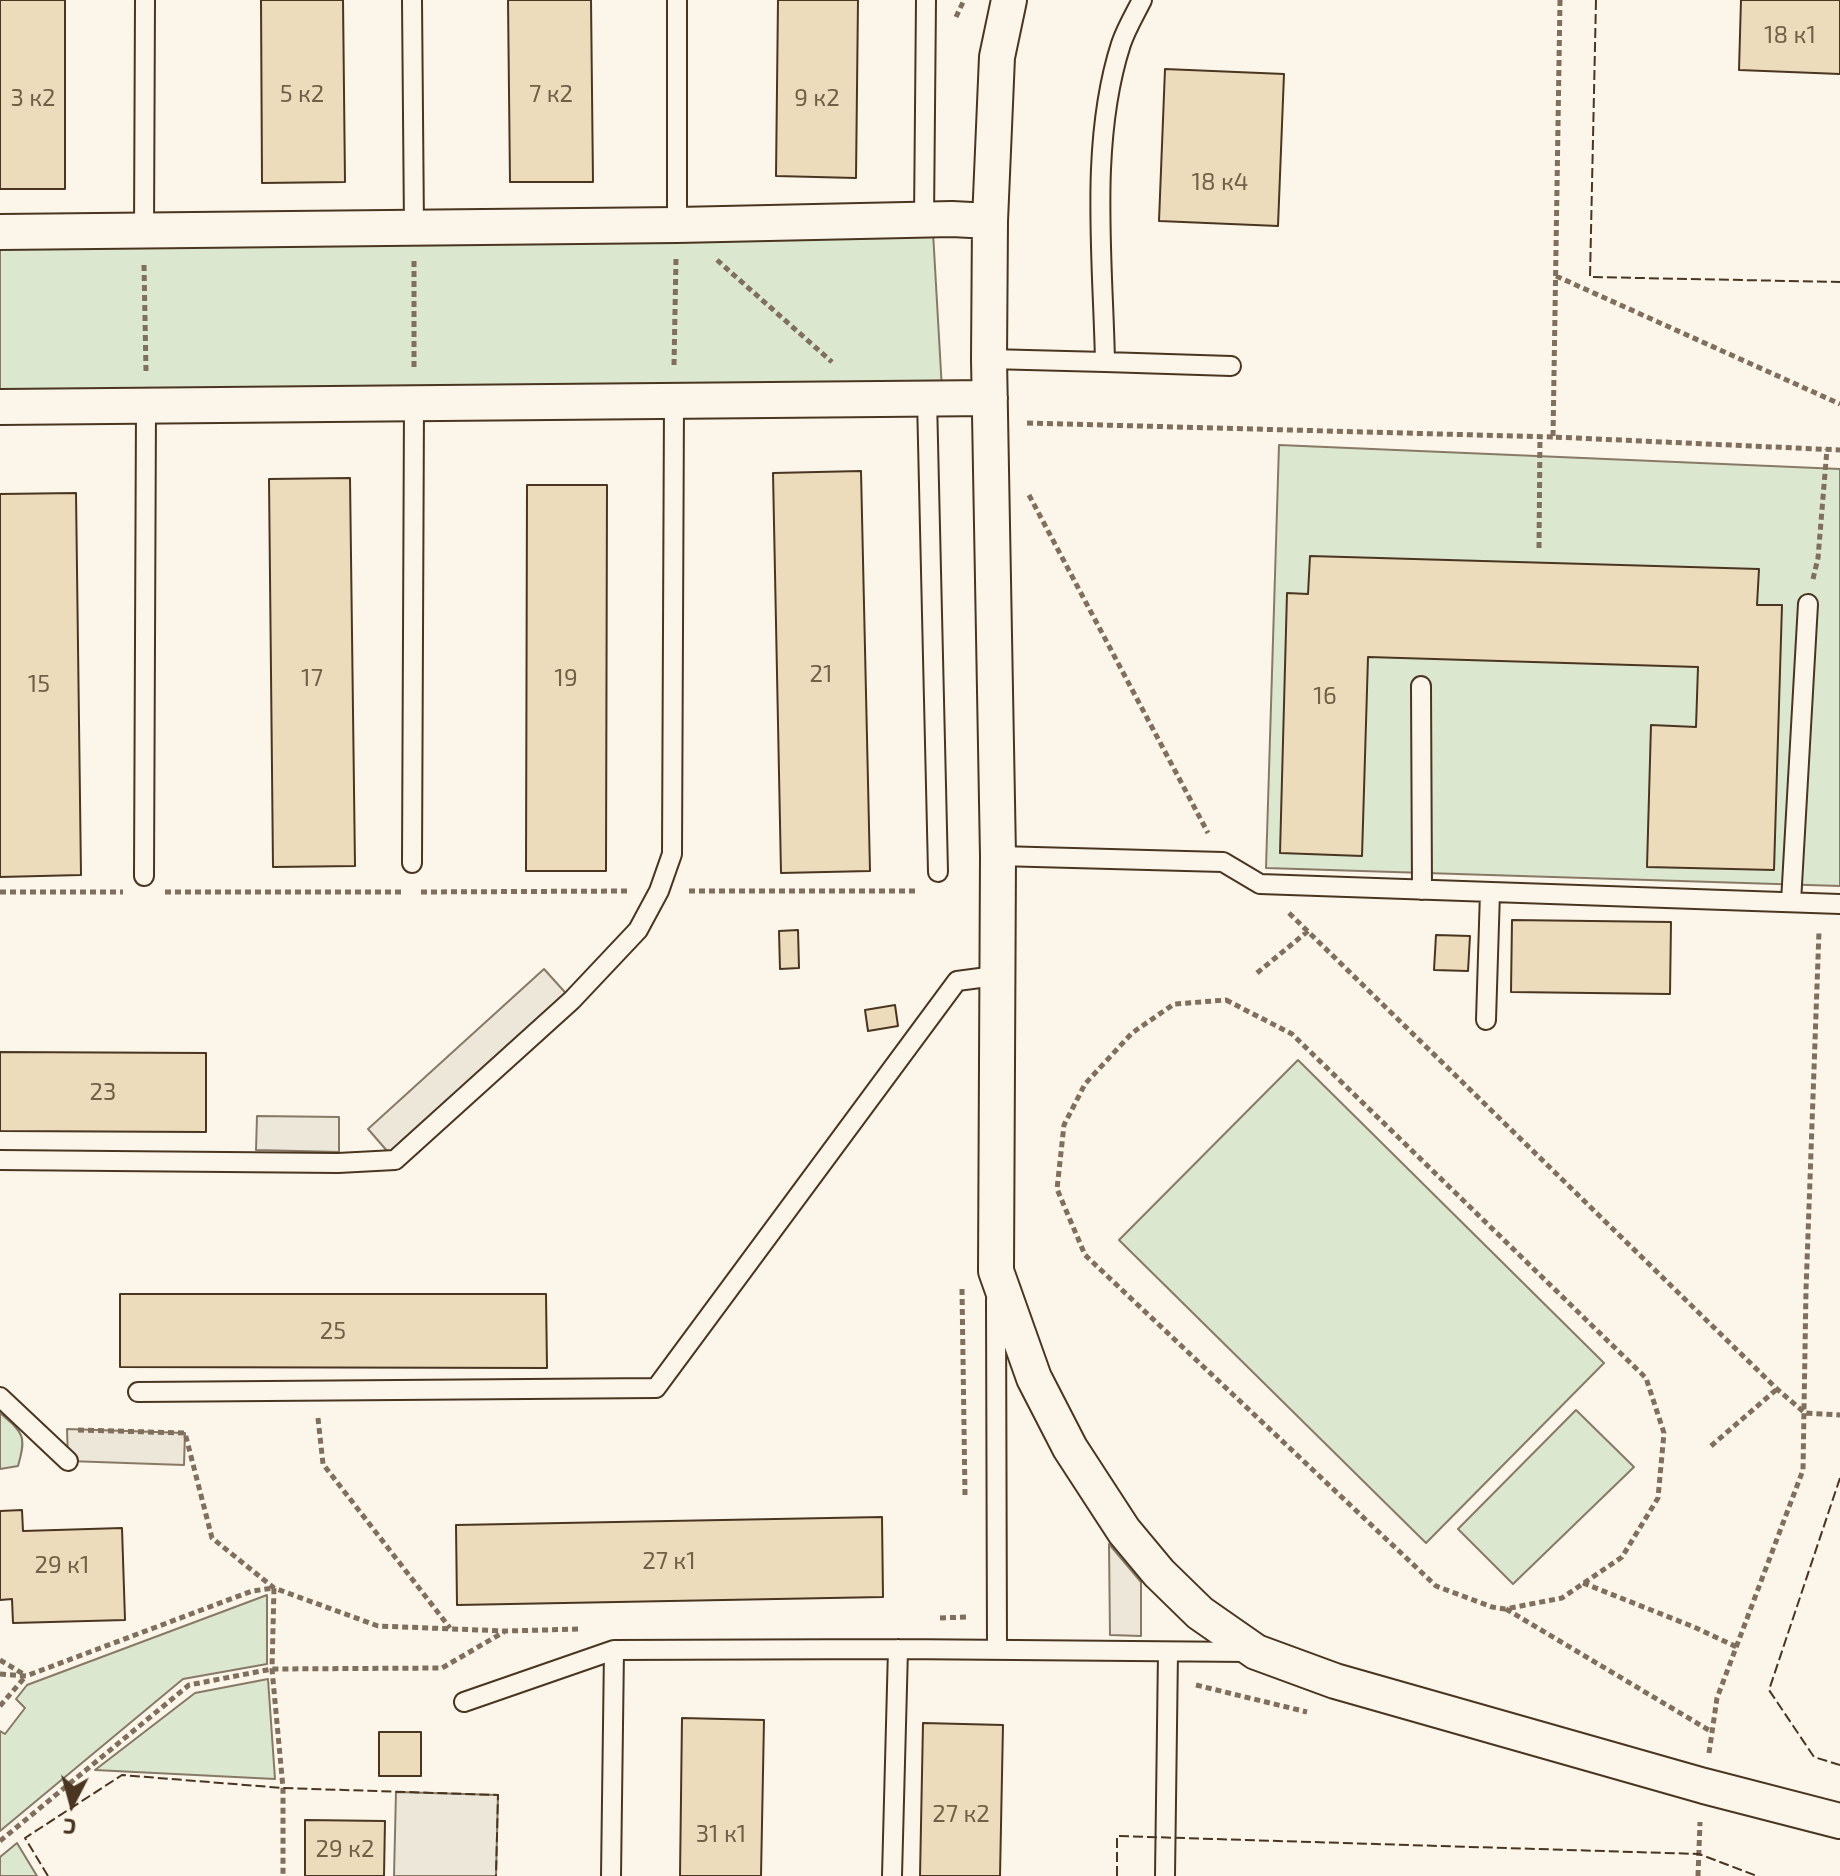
<!DOCTYPE html>
<meta charset="utf-8">
<style>
body{margin:0}
#map{position:relative;width:1840px;height:1876px;overflow:hidden;background:#fbf6e9;font-family:"Exo 2",sans-serif}
canvas{display:block}
.north{position:absolute;left:32px;top:1764px;width:80px;height:80px;-webkit-text-stroke:6px #fbf6e9;paint-order:stroke;rotate:186deg;font-size:22px;font-weight:700;line-height:32px;text-align:center;color:#4a3520}
.north::after{content:'';display:block;margin:auto;width:28px;height:36px;background:#4a3520;clip-path:polygon(50% 0,100% 100%,50% 72%,0 100%)}
</style>
<div id="map">
<canvas width="1840" height="1876"></canvas>
<div class="north">С</div>
</div>
<script>
const ctx = document.querySelector('canvas').getContext('2d');
ctx.lineJoin = 'round';
function paint(path, color) { ctx.fillStyle = color; ctx.fill(path, 'evenodd'); }
function strokePath(path, color, width, dash) { ctx.strokeStyle = color; ctx.lineWidth = width; ctx.lineCap = dash ? 'butt' : 'round'; ctx.setLineDash(dash || []); ctx.stroke(path); }
function drawText(font, color, halo, rows, align = 'center') {
  ctx.font = font + ' "Exo 2",sans-serif'; ctx.lineWidth = 6; ctx.setLineDash([]); ctx.textBaseline = 'middle'; ctx.strokeStyle = halo; ctx.fillStyle = color; for (const [text, x, y, turn = 0] of rows) {
    ctx.save(); ctx.translate(x, y); ctx.rotate((+turn || 0) * Math.PI / 180); ctx.textAlign = isNaN(turn) ? turn : align; if (halo) ctx.strokeText(text, 0, 0); ctx.fillText(text, 0, 0); ctx.restore();
  }
}
const green = new Path2D(`
 M 933,232 L 942,390 L 0,398 L 0,245 Z
 M 1279,445 L 1840,469 L 1840,886 L 1266,868 Z
 M 1298,1060 L 1604,1363 L 1426,1543 L 1119,1240 Z
 M 1576,1410 L 1634,1467 L 1513,1584 L 1458,1529 Z
 M 0,1413 C 23,1433 27,1435 18,1466 L 0,1469 Z
 M 267,1595 L 267,1664 L 183,1679 L 0,1831 L 0,1731 L 5,1734 L 25,1708 L 16,1699 L 27,1685 Z
 M 268,1679 L 275,1779 L 95,1770 L 195,1693 Z
 M 17,1843 L 37,1876 L 0,1876 L 0,1857 Z`);
const parking = new Path2D(`
 M 544,969 L 572,1000 L 395,1160 L 368,1129 Z
 M 257,1116 L 339,1117 L 339,1152 L 256,1150 Z
 M 67,1429 L 185,1433 L 184,1465 L 68,1461 Z
 M 1109,1544 L 1141,1582 L 1141,1636 L 1110,1635 Z
 M 396,1792 L 498,1795 L 496,1876 L 394,1876 Z`);
const building = new Path2D(`
 M 0,0 L 65,0 L 65,189 L 0,189 Z
 M 261,0 L 343,0 L 345,182 L 262,183 Z
 M 508,0 L 591,0 L 593,182 L 510,182 Z
 M 778,0 L 858,0 L 856,178 L 776,176 Z
 M 1741,0 L 1840,0 L 1840,74 L 1739,70 Z
 M 1165,69 L 1284,74 L 1278,226 L 1159,221 Z
 M 861,471 L 870,871 L 781,873 L 773,473 Z
 M 350,478 L 355,866 L 273,867 L 269,479 Z
 M 527,485 L 607,485 L 606,871 L 526,871 Z
 M 76,493 L 81,875 L 0,877 L 0,494 Z
 M 1310,556 L 1759,569 L 1757,605 L 1782,605 L 1774,870 L 1647,867 L 1651,725 L 1696,727 L 1698,667 L 1368,657 L 1362,856 L 1280,853 L 1287,593 L 1308,594 Z
 M 1512,920 L 1671,922 L 1670,994 L 1511,992 Z
 M 798,930 L 799,968 L 780,969 L 779,931 Z
 M 1436,935 L 1470,936 L 1468,971 L 1434,970 Z
 M 895,1005 L 898,1026 L 868,1031 L 865,1010 Z
 M 0,1052 L 206,1053 L 206,1132 L 0,1131 Z
 M 120,1294 L 546,1294 L 547,1368 L 120,1367 Z
 M 22,1510 L 23,1531 L 122,1528 L 125,1620 L 13,1623 L 12,1599 L 0,1600 L 0,1511 Z
 M 882,1517 L 883,1597 L 457,1605 L 456,1525 Z
 M 682,1718 L 764,1720 L 761,1876 L 680,1876 Z
 M 923,1723 L 1003,1725 L 1000,1876 L 920,1876 Z
 M 379,1732 L 421,1732 L 421,1776 L 379,1776 Z
 M 305,1820 L 385,1821 L 384,1876 L 305,1876 Z`);
const path = new Path2D(`
 M 1560,0 L 1553,437 L 1840,450
 M 956,17 L 964,0
 M 717,260 L 832,362
 M 414,261 L 414,367
 M 144,265 L 146,371
 M 1556,276 L 1840,404
 M 674,365 L 676,259
 M 1027,423 L 1553,437
 M 1029,495 L 1208,833
 M 1539,548 L 1540,437
 M 1813,579 L 1818,558 L 1827,449
 M 689,891 L 919,891
 M 0,892 L 123,892
 M 165,892 L 403,892
 M 421,892 L 627,891
 M 1289,913 L 1777,1389 L 1805,1413 L 1840,1415
 M 1257,973 L 1308,931
 M 1226,1000 L 1292,1034 L 1646,1378 L 1664,1433 L 1658,1498 L 1622,1557 L 1562,1598 L 1505,1609 L 1492,1607 L 1436,1586 L 1085,1255 L 1057,1189 L 1064,1125 L 1085,1084 L 1132,1033 L 1174,1004 Z
 M 962,1289 L 965,1495
 M 318,1418 L 323,1464 L 450,1628
 M 78,1430 L 185,1433 L 212,1538 L 274,1588 L 378,1626 L 505,1631 L 582,1629
 M 1711,1446 L 1777,1389
 M 1583,1583 L 1694,1627 L 1737,1647
 M 1506,1609 L 1712,1732
 M 940,1618 L 966,1617 L 966,1613
 M 0,1660 L 25,1675
 M 0,1674 L 26,1676 L 252,1591 L 274,1588 L 272,1669 L 283,1788 L 283,1876
 M 1196,1685 L 1307,1712
 M 0,1706 L 25,1677
 M 1709,1753 L 1717,1698 L 1803,1470 L 1806,1290 L 1819,931
 M 0,1841 L 189,1685 L 272,1669 L 442,1668 L 504,1632
 M 1698,1876 L 1700,1822`);
const service = new Path2D(`
 M 412,0 L 414,228
 M 924,220 L 926,0
 M 677,225 L 677,0
 M 144,232 L 145,0
 M 989,359 L 1105,362 C 1103,260 1089,143 1121,44 C 1126,29 1135,14 1142,0
 M 1105,362 L 1231,366
 M 927,399 L 938,872
 M 1421,686 L 1422,890
 M 998,856 L 1223,862 L 1260,884 L 1840,904
 M 412,863 L 414,405
 M 144,876 L 146,407
 M 1791,902 L 1808,604
 M 1486,1020 L 1490,892
 M 0,1160 L 338,1163 L 395,1160 L 572,1000 L 638,930 L 659,891 L 672,854 L 674,402
 M 996,1300 L 997,1650
 M 138,1392 L 656,1388 L 957,981 L 995,976
 M 0,1397 L 68,1461
 M 464,1702 L 614,1650 L 898,1649 L 1248,1652
 M 611,1876 L 614,1650
 M 892,1876 L 898,1649
 M 1165,1876 L 1168,1652`);
const minor = new Path2D(`
 M 1009,0 L 997,57 L 990,221 L 989,359 L 998,856 L 996,1271 L 1034,1378 L 1070,1448 L 1124,1531 L 1159,1573 L 1200,1613 L 1256,1652 L 1335,1681 L 1704,1786 L 1840,1821
 M 0,232 L 677,225 L 952,219 L 990,221
 M 0,407 L 990,398`);
const fence = new Path2D(`
 M 1596,0 L 1590,277 L 1840,282
 M 1840,1478 L 1769,1690 L 1814,1757 L 1840,1765
 M 48,1876 L 25,1838 L 122,1775 L 283,1788 L 498,1795 L 496,1876
 M 1117,1876 L 1117,1836 L 1699,1854 L 1757,1876`);
const numberNames = [
 ["18 к1",1790,35],
 ["5 к2",302,94],
 ["7 к2",551,94],
 ["3 к2",33,98],
 ["9 к2",817,98],
 ["18 к4",1220,182],
 ["21",821,674],
 ["17",312,678],
 ["19",566,678],
 ["15",39,684],
 ["16",1325,696],
 ["23",103,1092],
 ["25",333,1331],
 ["27 к1",669,1561],
 ["29 к1",62,1565],
 ["27 к2",961,1814],
 ["31 к1",721,1834],
 ["29 к2",345,1849]
];
paint(green, '#dce7d0');
strokePath(green, '#887966', 2);
paint(parking, '#ede7d9');
strokePath(parking, '#887966', 2);
paint(building, '#ecdcbc');
strokePath(building, '#4a3520', 2);
strokePath(service, '#4a3520', 22);
strokePath(minor, '#4a3520', 38);
strokePath(path, '#7f6f5c', 5, [6, 4]);
strokePath(service, '#fbf6e9', 18);
strokePath(minor, '#fbf6e9', 34);
strokePath(fence, '#4a3520', 2, [10, 4]);
drawText('24px', '#725f47', null, numberNames);
</script>
